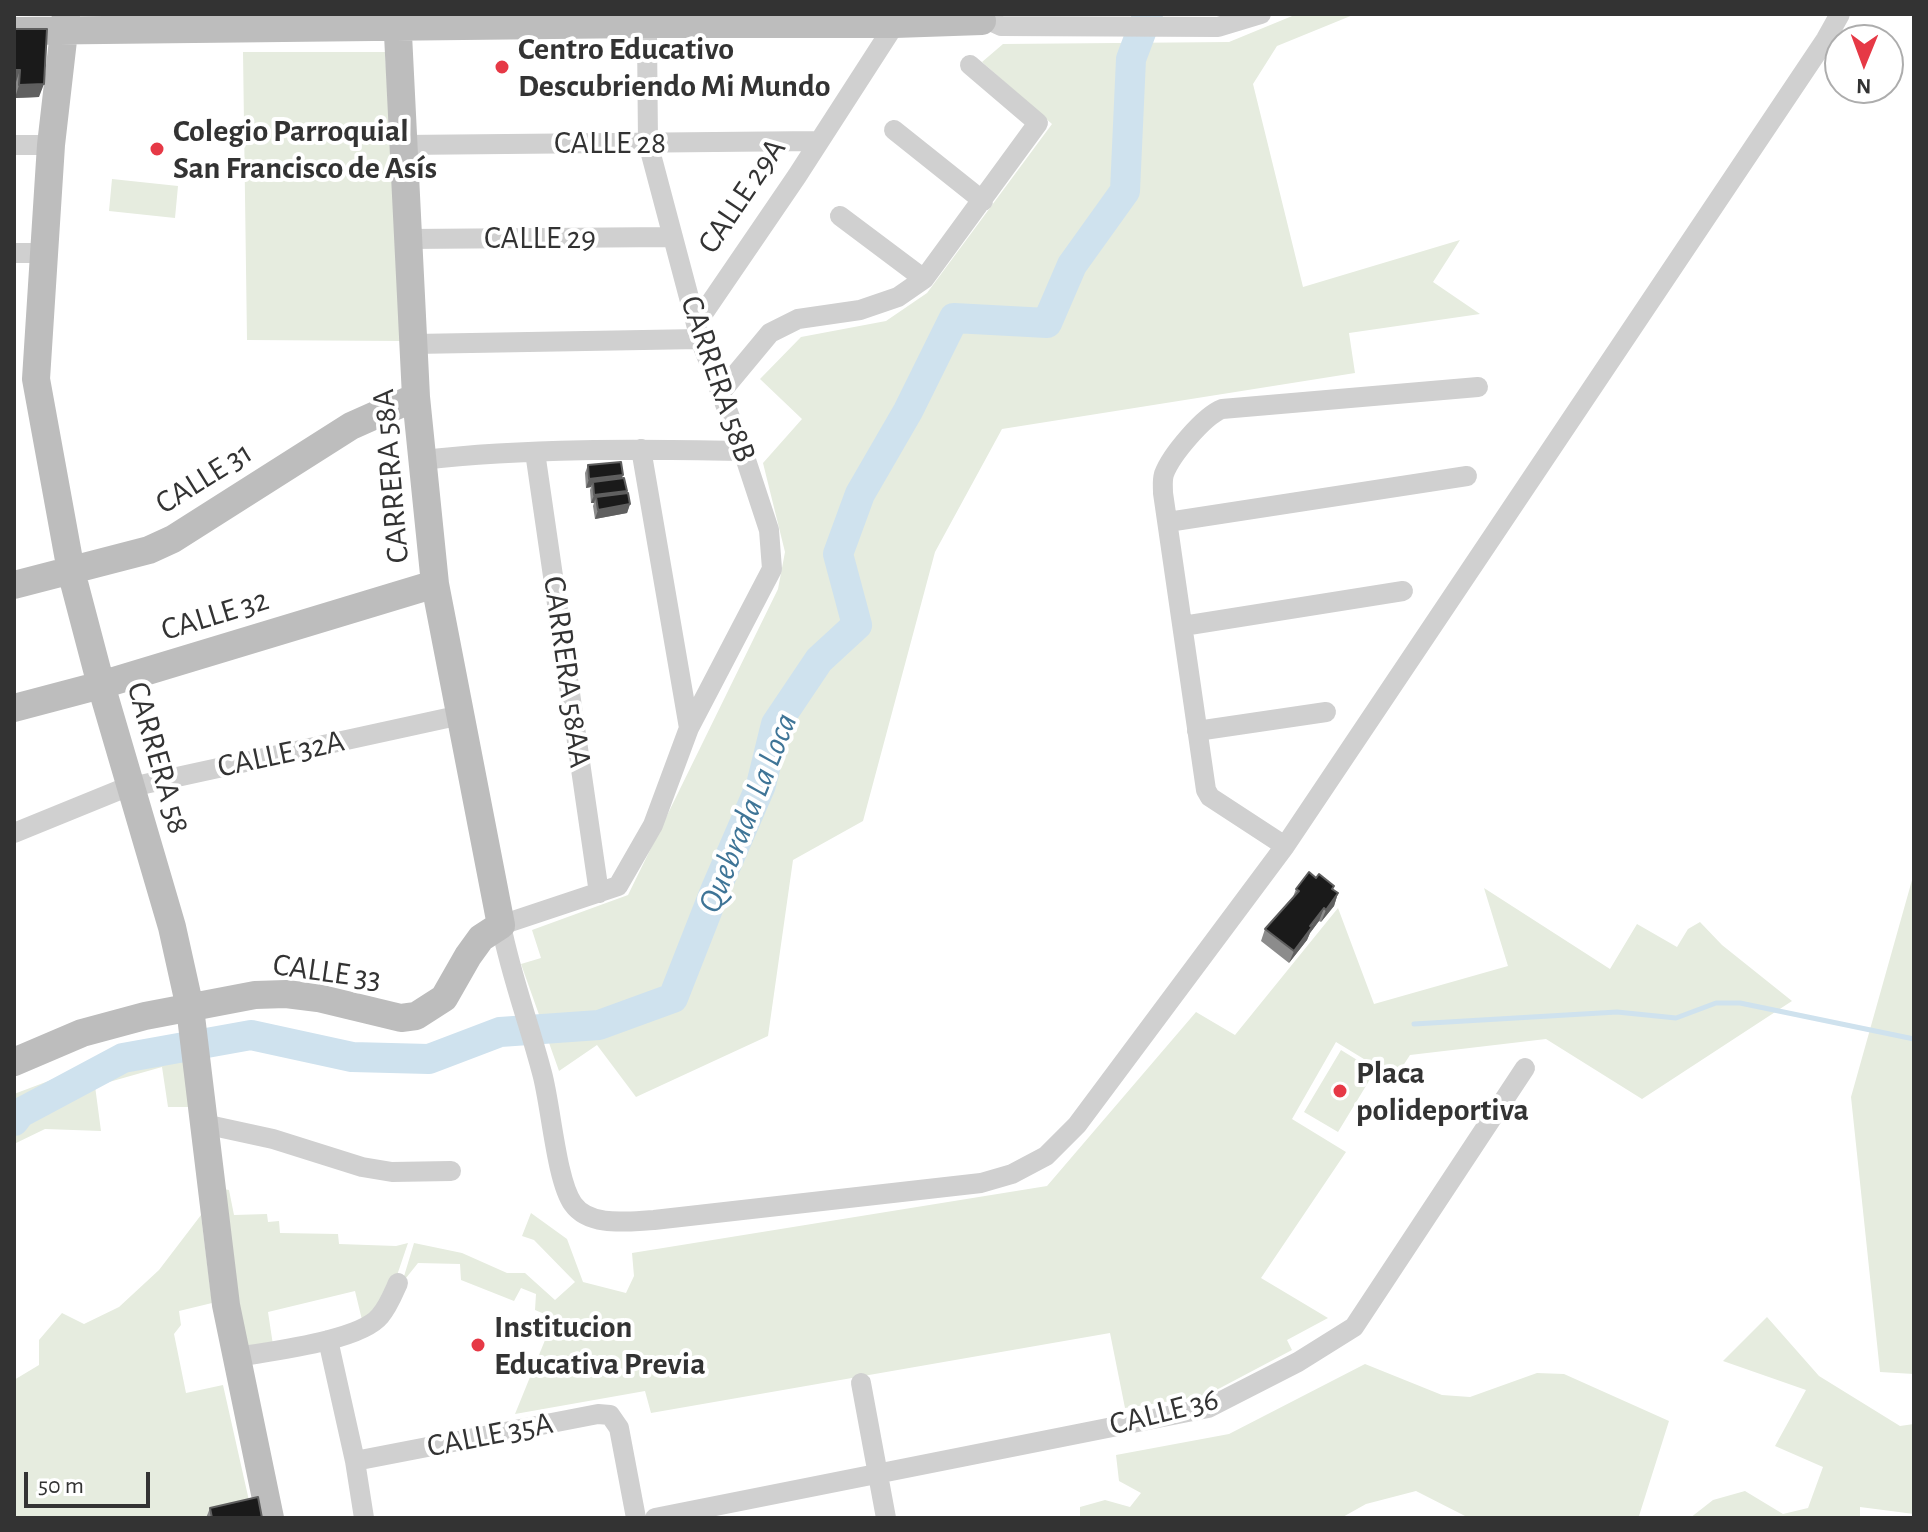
<!DOCTYPE html>
<meta charset="utf-8">
<style>
body{margin:0}
#map{position:relative;width:1928px;height:1532px;overflow:hidden;background:#fff;font-family:"Alegreya Sans",sans-serif}
canvas{display:block}
.frame{position:absolute;inset:0;border:16px solid #333;pointer-events:none}
.north{position:absolute;left:1824px;top:24px;width:80px;height:80px;box-sizing:border-box;background:#fff;border:2px solid #adadad;border-radius:50%;rotate:181deg;font-size:22px;font-weight:700;line-height:32px;text-align:center;color:#333}
.north::after{content:'';display:block;margin:auto;width:28px;height:36px;background:#e63946;clip-path:polygon(50% 0,100% 100%,50% 72%,0 100%)}
.scale{position:absolute;left:24px;top:1472px;width:126px;height:36px;box-sizing:border-box;border:4px solid #333;border-top:0;padding-left:10px;font-size:24px;line-height:28px;white-space:nowrap;color:#333;-webkit-text-stroke:6px #fff;paint-order:stroke}
</style>
<div id="map">
<canvas width="1928" height="1532"></canvas>
<div class="frame"></div>
<div class="north">N</div>
<div class="scale">50 m</div>
</div>
<script>
const ctx = document.querySelector('canvas').getContext('2d');
ctx.lineJoin = 'round';
function paint(path, color) { ctx.fillStyle = color; ctx.fill(path, 'evenodd'); }
function strokePath(path, color, width, dash) { ctx.strokeStyle = color; ctx.lineWidth = width; ctx.lineCap = dash ? 'butt' : 'round'; ctx.setLineDash(dash || []); ctx.stroke(path); }
function drawText(font, color, halo, rows, align = 'center') {
  ctx.font = font + ' "Alegreya Sans",sans-serif'; ctx.lineWidth = 8; ctx.setLineDash([]); ctx.textBaseline = 'middle'; ctx.strokeStyle = halo; ctx.fillStyle = color; for (const [text, x, y, turn = 0] of rows) {
    ctx.save(); ctx.translate(x, y); ctx.rotate((+turn || 0) * Math.PI / 180); ctx.textAlign = isNaN(turn) ? turn : align; if (halo) ctx.strokeText(text, 0, 0); ctx.fillText(text, 0, 0); ctx.restore();
  }
}
const green = new Path2D(`
 M 1297,14 L 1376,14 L 1353,15 L 1277,46 L 1253,84 L 1303,287 L 1460,240 L 1433,282 L 1480,314 L 1349,333 L 1355,373 L 1002,429 L 935,552 L 863,821 L 793,860 L 768,1036 L 636,1097 L 597,1045 L 559,1071 L 521,964 L 541,958 L 532,930 L 628,895 L 778,589 L 785,552 L 763,463 L 802,419 L 760,379 L 801,337 L 886,321 L 927,293 L 1052,124 L 982,62 L 1003,44 L 1229,42 Z
 M 243,52 L 385,52 L 403,341 L 247,340 Z
 M 112,179 L 178,186 L 175,218 L 109,211 Z
 M 1914,873 L 1914,1374 L 1880,1372 L 1851,1097 Z
 M 1484,888 L 1610,969 L 1637,924 L 1677,947 L 1688,929 L 1700,922 L 1722,945 L 1792,1001 L 1642,1099 L 1546,1039 L 1410,1055 L 1395,1078 L 1336,1042 L 1292,1119 L 1346,1152 L 1261,1278 L 1328,1318 L 1287,1340 L 1292,1350 L 1205,1396 L 1125,1408 L 1110,1333 L 651,1413 L 645,1391 L 515,1414 L 554,1318 L 535,1310 L 536,1294 L 521,1288 L 514,1301 L 461,1280 L 460,1264 L 418,1263 L 402,1283 L 414,1243 L 462,1253 L 507,1273 L 525,1273 L 555,1300 L 575,1282 L 534,1240 L 522,1236 L 531,1213 L 567,1239 L 583,1282 L 626,1293 L 634,1276 L 632,1253 L 1047,1186 L 1196,1012 L 1235,1035 L 1338,908 L 1374,1004 L 1508,966 Z
 M 180,1034 L 189,1107 L 168,1107 L 162,1067 L 95,1086 L 101,1131 L 45,1129 L 14,1144 L 14,1094 L 163,1038 Z
 M 1341,1050 L 1375,1071 L 1338,1132 L 1304,1112 Z
 M 223,1189 L 229,1190 L 234,1215 L 267,1214 L 268,1222 L 279,1221 L 280,1233 L 338,1234 L 339,1244 L 396,1246 L 408,1243 L 392,1290 L 363,1324 L 355,1291 L 268,1312 L 273,1345 L 249,1350 L 241,1344 Z
 M 201,1215 L 212,1303 L 179,1311 L 181,1325 L 174,1334 L 186,1393 L 223,1385 L 252,1514 L 234,1518 L 14,1518 L 14,1380 L 39,1365 L 39,1340 L 62,1313 L 84,1324 L 119,1307 L 159,1270 Z
 M 1767,1317 L 1819,1376 L 1900,1426 L 1914,1424 L 1914,1514 L 1860,1507 L 1860,1518 L 1690,1518 L 1713,1500 L 1745,1491 L 1783,1514 L 1808,1508 L 1823,1467 L 1775,1446 L 1806,1390 L 1723,1361 Z
 M 1365,1364 L 1442,1395 L 1470,1397 L 1537,1373 L 1564,1374 L 1669,1421 L 1639,1516 L 1655,1518 L 1469,1518 L 1416,1491 L 1366,1504 L 1341,1518 L 1080,1518 L 1080,1507 L 1105,1500 L 1130,1507 L 1141,1493 L 1119,1481 L 1116,1455 L 1229,1434 Z`);
const stream = new Path2D(`
 M 1414,1024 L 1617,1012 L 1676,1018 L 1716,1003 L 1740,1003 L 1914,1039`);
const river = new Path2D(`
 M 14,1121 L 20,1113 L 123,1058 L 251,1035 L 352,1057 L 429,1059 L 500,1032 L 599,1025 L 673,998 L 715,891 L 761,785 L 776,724 L 819,660 L 857,625 L 838,554 L 860,494 L 908,411 L 954,318 L 1047,323 L 1072,265 L 1125,191 L 1131,59 L 1148,14`);
const street = new Path2D(`
 M 639,14 L 647,34 L 648,143 L 700,339 L 743,451 L 769,530 L 772,569 L 689,728 L 653,825 L 618,886 L 501,925 C 511,976 529,1023 542,1073 C 551,1105 556,1180 573,1204 C 590,1228 630,1221 654,1220 L 981,1183 L 1012,1174 L 1046,1156 L 1077,1125 L 1285,846 L 1826,39 L 1840,14
 M 988,20 L 1001,26 L 1218,27 L 1261,14
 M 894,130 L 983,201
 M 14,145 L 51,145
 M 402,145 L 819,141
 M 840,216 L 924,279
 M 407,239 L 673,237
 M 14,253 L 43,253
 M 696,324 L 797,176 L 895,24
 M 414,344 L 700,339
 M 721,392 L 770,333 L 798,319 L 860,310 L 898,297 L 924,279 L 1038,123 L 970,65
 M 641,449 L 689,728
 M 535,452 L 599,893
 M 422,460 C 528,448 636,449 743,451
 M 1168,522 L 1467,476
 M 1183,626 L 1403,591
 M 1197,731 L 1326,712
 M 14,833 L 122,789 L 461,715
 M 1285,846 L 1210,797 L 1206,790 L 1163,493 C 1163,486 1162,481 1164,474 C 1171,455 1204,416 1222,409 L 1478,387
 M 204,1124 L 273,1139 L 362,1167 L 392,1172 L 451,1171
 M 328,1340 L 355,1461 L 364,1518
 M 237,1357 C 270,1351 360,1341 380,1316 C 388,1307 393,1294 398,1283
 M 861,1383 L 886,1518
 M 355,1461 L 598,1414 L 610,1415 L 619,1428 L 636,1518
 M 655,1518 L 1208,1408 L 1298,1362 L 1354,1327 L 1525,1068`);
const secondary = new Path2D(`
 M 66,14 L 51,145 L 36,379 L 71,571 L 101,685 L 172,927 L 190,1008 L 226,1305 L 270,1518
 M 14,31 L 643,24 L 895,24 L 982,21
 M 14,585 L 149,550 L 173,539 L 351,426 L 416,397
 M 14,708 L 101,685 L 435,584
 M 14,1062 L 82,1033 L 145,1016 L 255,995 L 286,994 L 318,998 L 401,1018 L 416,1016 L 444,998 L 468,956 L 481,938 L 501,925 L 435,584 L 416,397 L 397,14`);
const wall = new Path2D(`
 M 14,29 L 39,97 L 15,98 L 16,82 Z
 M 588,465 L 622,478 L 627,491 L 625,494 L 630,504 L 627,513 L 595,519 L 593,506 L 594,503 L 591,503 L 590,490 L 591,487 L 586,488 L 585,473 Z
 M 1316,878 L 1334,886 L 1333,890 L 1338,893 L 1334,906 L 1321,922 L 1319,921 L 1310,933 L 1307,940 L 1289,963 L 1261,941 L 1265,929 L 1293,897 L 1296,889 Z
 M 210,1508 L 262,1518 L 206,1518 Z`);
const shadedWall = new Path2D(`
 M 14,70 L 20,70 L 16,82 L 14,82 Z
 M 44,84 L 39,97 L 15,98 L 19,85 Z
 M 623,475 L 620,484 L 593,482 L 591,487 L 586,488 L 589,479 Z
 M 627,491 L 623,499 L 596,497 L 594,503 L 591,503 L 594,495 Z
 M 630,504 L 627,513 L 595,519 L 598,510 Z
 M 1338,893 L 1334,906 L 1321,922 L 1326,910 Z
 M 1324,908 L 1319,921 L 1310,933 L 1307,940 L 1289,963 L 1294,951 Z`);
const building = new Path2D(`
 M 14,29 L 47,29 L 44,84 L 19,85 L 20,70 L 14,70 Z
 M 621,462 L 623,475 L 589,479 L 588,465 Z
 M 624,478 L 627,491 L 594,495 L 593,482 Z
 M 628,493 L 630,504 L 598,510 L 596,497 Z
 M 1309,872 L 1316,878 L 1319,874 L 1334,886 L 1332,889 L 1338,893 L 1326,910 L 1324,908 L 1310,926 L 1312,927 L 1294,951 L 1265,929 L 1299,891 L 1296,889 Z
 M 258,1497 L 262,1518 L 212,1518 L 210,1508 Z`);
const markers = [
 [502,67,8,"#e63946"],
 [157,149,8,"#e63946"],
 [1340,1091,8,"#e63946"],
 [478,1345,8,"#e63946"]
];
const poiNames = [
 ["Centro Educativo",518,49],
 ["Descubriendo Mi Mundo",518,86],
 ["Colegio Parroquial",173,131],
 ["San Francisco de Asís",173,168],
 ["Placa",1356,1073],
 ["polideportiva",1356,1110],
 ["Institucion",494,1327],
 ["Educativa Previa",494,1364]
];
const streetNames = [
 ["CALLE 28",610,143],
 ["CALLE 29A",742,196,-56],
 ["CALLE 29",540,238],
 ["CARRERA 58B",718,379,71],
 ["CARRERA 58A",391,476,-95],
 ["CALLE 31",204,478,-32],
 ["CALLE 32",215,615,-17],
 ["CARRERA 58AA",567,672,82],
 ["CALLE 32A",281,754,-12],
 ["CARRERA 58",158,758,74],
 ["CALLE 33",327,972,8],
 ["CALLE 36",1164,1412,-14],
 ["CALLE 35A",490,1435,-11]
];
const waterNames = [
 ["Quebrada La Loca",748,813,-68]
];
paint(green, '#e6ecdf');
strokePath(stream, '#cfe2ee', 5);
strokePath(river, '#cfe2ee', 30);
strokePath(street, '#d0d0d0', 20);
strokePath(secondary, '#bdbdbd', 28);
paint(wall, '#8c8c8c');
paint(shadedWall, '#5f5f5f');
paint(building, '#1a1a1a');
strokePath(building, '#5f5f5f', 2);
for (const [x, y, r, color] of markers) { const dot = new Path2D(); dot.arc(x, y, r, 0, 2 * Math.PI); ctx.fillStyle = color; ctx.fill(dot); strokePath(dot, '#fff', 3); }
drawText('bold 32px', '#333', '#fff', poiNames, 'left');
drawText('32px', '#333', '#fff', streetNames);
drawText('italic 34px', '#3f7597', '#fff', waterNames);
</script>
